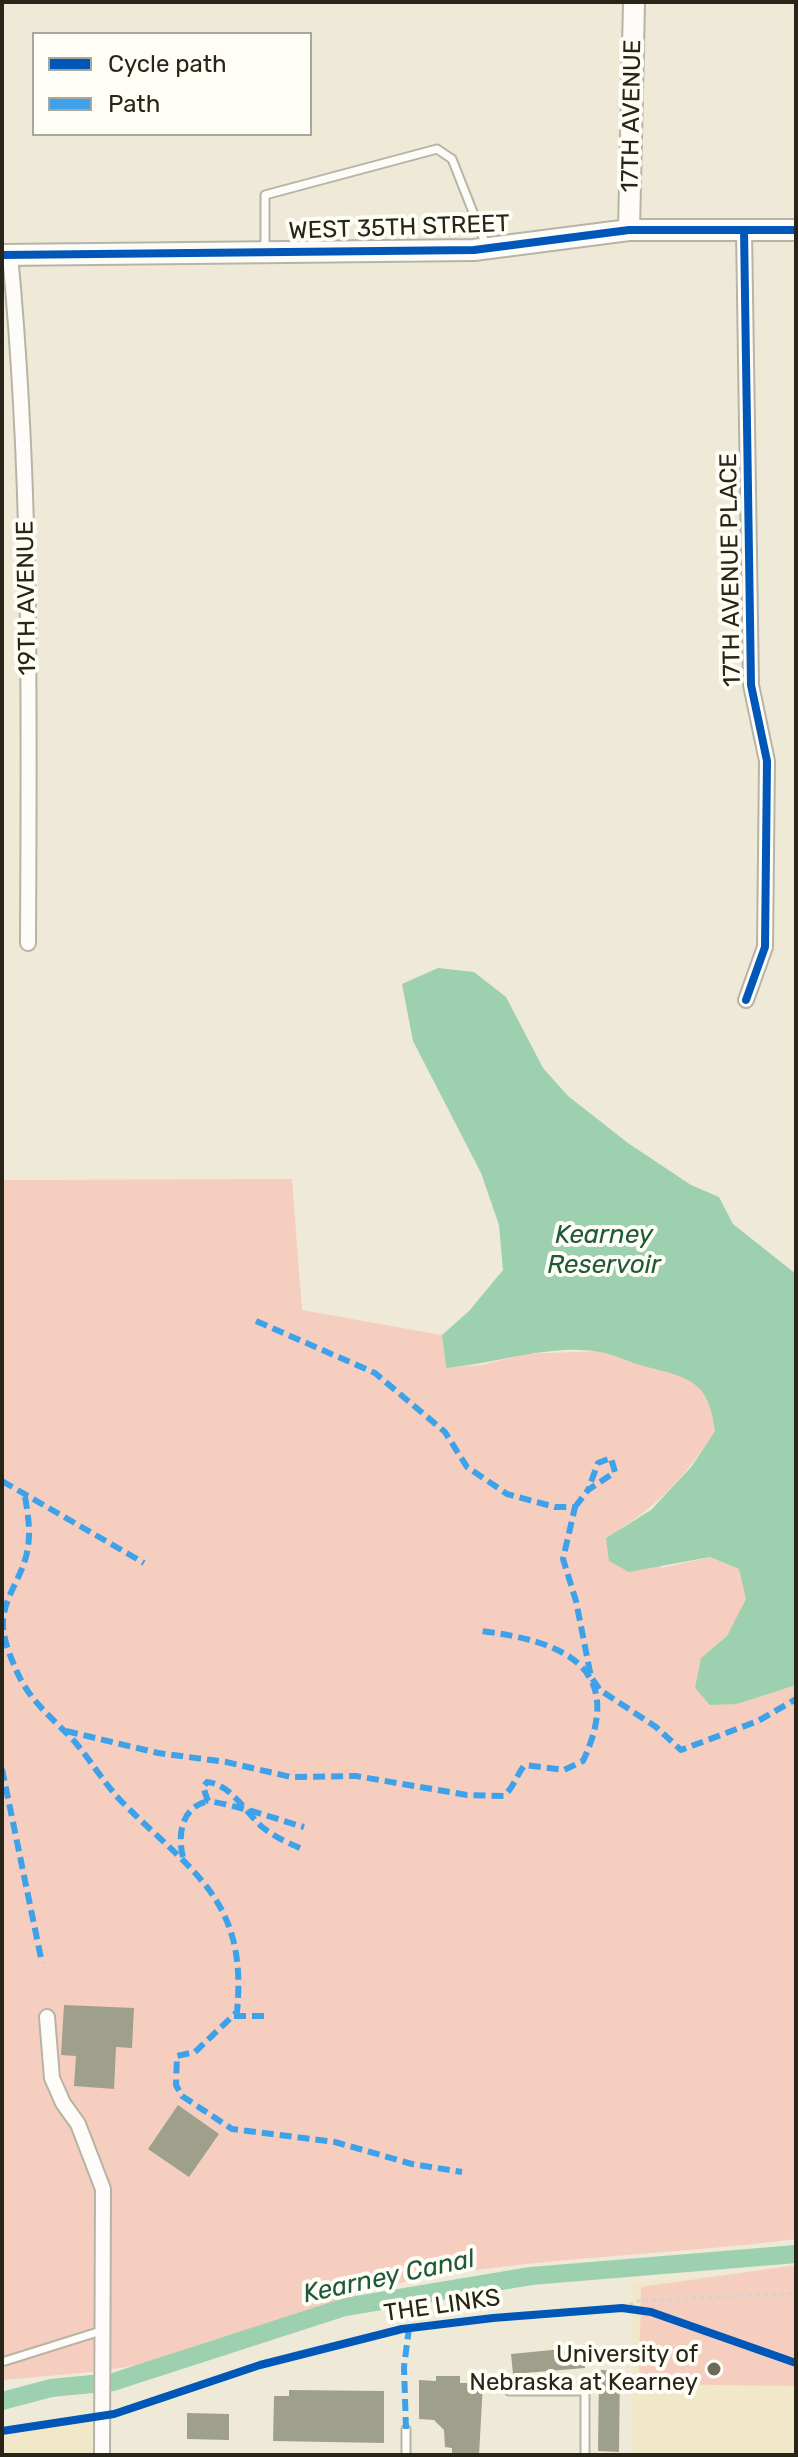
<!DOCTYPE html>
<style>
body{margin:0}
#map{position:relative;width:798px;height:2457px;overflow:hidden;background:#efead8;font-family:Rubik,sans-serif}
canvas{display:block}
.frame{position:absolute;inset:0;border:4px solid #282518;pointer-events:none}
.legend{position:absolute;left:32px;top:32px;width:280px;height:104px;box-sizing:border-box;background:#fefdf6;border:2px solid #a8a79d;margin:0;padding:10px 14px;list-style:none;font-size:24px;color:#282518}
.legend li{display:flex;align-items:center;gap:16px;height:40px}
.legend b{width:40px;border:2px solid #a8a79d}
</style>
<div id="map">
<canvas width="798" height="2457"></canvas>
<div class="frame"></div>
<ul class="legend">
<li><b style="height:10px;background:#0057b8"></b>Cycle path</li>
<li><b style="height:10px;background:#3ea2ea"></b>Path</li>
</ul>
</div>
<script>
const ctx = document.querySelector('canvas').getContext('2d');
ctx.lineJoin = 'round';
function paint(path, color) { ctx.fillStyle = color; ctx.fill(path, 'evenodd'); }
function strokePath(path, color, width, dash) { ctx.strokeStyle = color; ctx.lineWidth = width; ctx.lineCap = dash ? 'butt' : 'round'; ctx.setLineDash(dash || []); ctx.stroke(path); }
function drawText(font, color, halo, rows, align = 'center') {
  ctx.font = font + ' Rubik,sans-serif'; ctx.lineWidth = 8; ctx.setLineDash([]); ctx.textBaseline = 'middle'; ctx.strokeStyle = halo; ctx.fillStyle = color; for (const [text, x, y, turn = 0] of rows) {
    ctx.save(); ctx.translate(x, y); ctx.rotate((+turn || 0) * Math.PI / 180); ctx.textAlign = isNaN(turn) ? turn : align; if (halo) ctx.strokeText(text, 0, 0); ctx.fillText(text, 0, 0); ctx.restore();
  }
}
const built = new Path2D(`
 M 796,2268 L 796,2455 L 633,2455 L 632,2283 Z
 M 93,2417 L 92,2455 L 2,2455 L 2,2437 Z`);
const green = new Path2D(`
 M 292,1179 L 302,1310 L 442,1335 L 446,1368 L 482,1365 L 523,1354 L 598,1351 L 691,1378 L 712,1404 L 715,1431 C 688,1472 661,1504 619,1529 L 662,1568 L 710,1557 L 739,1569 L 751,1596 L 727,1636 L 701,1658 L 737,1704 L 796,1685 L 796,2239 C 666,2256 534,2256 406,2282 C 323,2298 244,2341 164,2360 C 111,2372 56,2375 2,2380 L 2,1180 Z
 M 796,2265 L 796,2386 L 639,2384 L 641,2287 Z`);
const water = new Path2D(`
 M 438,968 L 474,972 L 506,997 L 543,1068 L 568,1096 L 628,1143 L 691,1185 L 719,1197 L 733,1224 L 796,1274 L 796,1685 L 737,1704 L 710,1705 L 695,1688 L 701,1658 L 727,1636 L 746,1599 L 739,1569 L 710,1557 L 629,1572 L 609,1561 L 606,1538 L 651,1510 L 692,1466 L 715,1431 C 709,1382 691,1378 647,1367 C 631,1363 616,1355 600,1352 C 551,1343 495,1364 446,1368 L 442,1335 L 469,1311 L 503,1270 L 499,1225 L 481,1173 L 413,1041 L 402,984 Z`);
const canal = new Path2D(`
 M 2,2401 L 51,2388 L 113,2382 L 345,2307 L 531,2276 L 796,2254`);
const building = new Path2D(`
 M 64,2005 L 134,2008 L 132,2048 L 116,2047 L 114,2089 L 74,2086 L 76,2056 L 61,2055 Z
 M 178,2105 L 219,2134 L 189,2177 L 148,2149 Z
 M 583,2347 L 585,2368 L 513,2374 L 511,2354 Z
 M 599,2370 L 620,2371 L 619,2452 L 598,2451 Z
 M 436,2376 L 460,2376 L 460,2383 L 483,2383 L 479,2455 L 452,2455 L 452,2448 L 445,2447 L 444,2430 L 434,2420 L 419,2419 L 419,2380 L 436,2381 Z
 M 289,2390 L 384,2391 L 384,2443 L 273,2441 L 274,2396 L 289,2396 Z
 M 187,2413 L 229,2414 L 229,2440 L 187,2439 Z`);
const path = new Path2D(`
 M 622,2308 L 638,2301 L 796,2293`);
const lane = new Path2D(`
 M 265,250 L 265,195 L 437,149 L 452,159 L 486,245
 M 2,2362 L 101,2331
 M 509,2391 L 585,2391 L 585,2455
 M 406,2455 L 406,2429`);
const street = new Path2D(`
 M 744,230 L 751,685 L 767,761 L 765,947 L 746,1000
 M 10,255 C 32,483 29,713 28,943
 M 47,2017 L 52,2078 L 63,2103 L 78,2124 L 103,2189 L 102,2455`);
const secondary = new Path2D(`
 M 629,230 L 634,2
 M 2,255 L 474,250 L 629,230 L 796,230`);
const quiet = new Path2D(`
 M 256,1321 L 375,1373 L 445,1432 L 467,1467 L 507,1494 L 555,1507 L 575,1507 L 563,1559 L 576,1601 L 591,1677 L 600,1690 L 656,1727 L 681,1750 L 758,1721 L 796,1699
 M 2,1481 L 144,1563
 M 25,1497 C 29,1519 32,1541 24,1563 C 17,1584 2,1603 3,1626 C 4,1642 11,1658 17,1672 C 31,1703 53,1718 75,1742 C 92,1762 105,1785 124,1804 C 193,1873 248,1900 237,2012 L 195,2052 L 177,2056 L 176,2085 L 182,2096 L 232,2129 L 335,2142 L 412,2164 L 462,2172
 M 575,1507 L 588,1490 L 615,1472 L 611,1458 L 598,1463 L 588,1490
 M 66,1731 L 158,1753 L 226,1762 L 291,1777 L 356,1776 L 467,1795 L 504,1796 C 515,1786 516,1775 525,1765 L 564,1770 L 583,1761 C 627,1667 563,1641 481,1631
 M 2,1769 L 42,1963
 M 300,1848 C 286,1842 273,1836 261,1826 C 245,1811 230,1784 207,1782 L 203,1787 L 208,1801 C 240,1806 273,1818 304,1827
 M 183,1857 C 177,1834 182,1807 208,1801
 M 234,2016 L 264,2016
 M 406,2429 L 404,2367 L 409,2328`);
const cycleway = new Path2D(`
 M 744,230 L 751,685 L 767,761 L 765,947 L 746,1000
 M 2,255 L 474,250 L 629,230 L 796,230
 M 2,2431 L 114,2414 L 260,2365 L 402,2329 L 493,2318 L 622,2308 L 651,2312 L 796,2363`);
const markers = [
 [714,2369,8,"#6e6a5b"]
];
const streetNames = [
 ["17TH AVENUE",632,116,-89],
 ["WEST 35TH STREET",399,228,-2],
 ["17TH AVENUE PLACE",731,570,-91],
 ["19TH AVENUE",27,598,-91],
 ["THE LINKS",442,2306,-8]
];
const poiNames = [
 ["University of",698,2355],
 ["Nebraska at Kearney",698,2383]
];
const waterNames = [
 ["Kearney",604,1235],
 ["Reservoir",604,1265],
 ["Kearney Canal",389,2277,-12]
];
paint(built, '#f0e8c9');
paint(green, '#f6cebf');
paint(water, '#9dd0ae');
strokePath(canal, '#9dd0ae', 18);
paint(building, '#9ea08c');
strokePath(lane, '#b7b4a5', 11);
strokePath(street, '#b7b4a5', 18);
strokePath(secondary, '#b7b4a5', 24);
strokePath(path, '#d5d3ce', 3, [4, 4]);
strokePath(lane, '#fdfcf9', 7);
strokePath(street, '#fdfcf9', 14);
strokePath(secondary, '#fdfcf9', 20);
strokePath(quiet, '#3ea2ea', 6, [12, 6]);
strokePath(cycleway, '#0057b8', 8);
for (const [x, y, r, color] of markers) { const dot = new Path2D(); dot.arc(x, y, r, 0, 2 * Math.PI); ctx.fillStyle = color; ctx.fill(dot); strokePath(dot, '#fefdf6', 3); }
drawText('24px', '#282518', '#fefdf6', streetNames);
drawText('24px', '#282518', '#fefdf6', poiNames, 'right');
drawText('italic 26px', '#20583c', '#fefdf6', waterNames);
</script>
